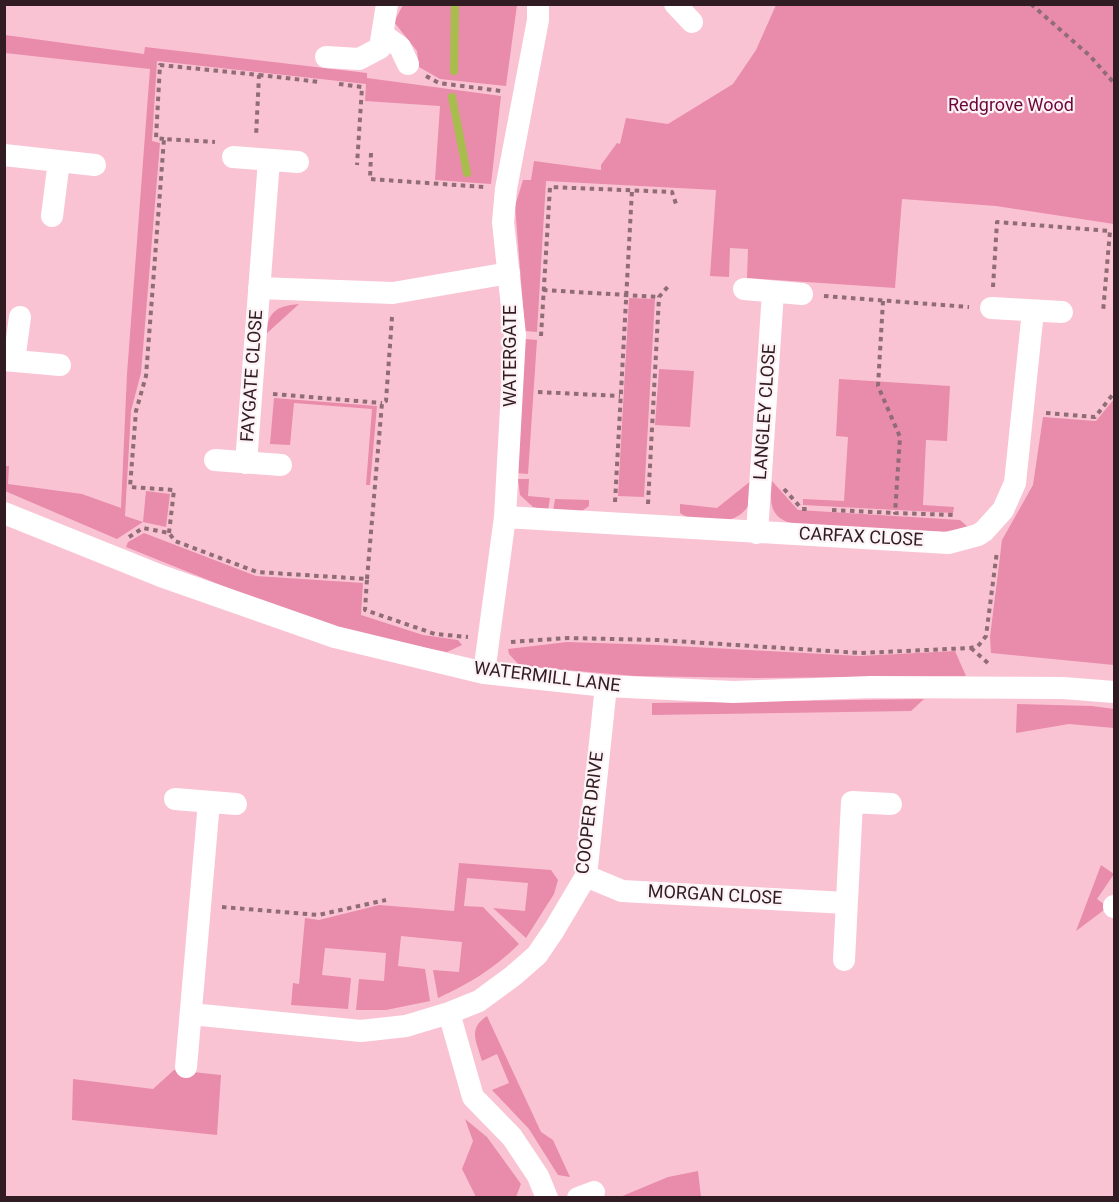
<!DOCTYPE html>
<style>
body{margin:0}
#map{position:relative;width:1119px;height:1202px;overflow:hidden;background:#fac3d3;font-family:Roboto,sans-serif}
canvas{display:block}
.frame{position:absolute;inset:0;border:6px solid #301c22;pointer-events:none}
</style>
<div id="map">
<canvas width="1119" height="1202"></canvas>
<div class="frame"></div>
</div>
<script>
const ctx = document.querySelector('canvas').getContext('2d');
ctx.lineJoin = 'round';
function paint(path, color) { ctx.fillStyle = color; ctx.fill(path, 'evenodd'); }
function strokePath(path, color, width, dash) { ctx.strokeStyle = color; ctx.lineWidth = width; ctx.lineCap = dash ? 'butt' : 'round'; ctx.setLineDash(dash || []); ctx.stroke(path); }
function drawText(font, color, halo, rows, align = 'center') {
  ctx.font = font + ' Roboto,sans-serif'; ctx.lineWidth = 4.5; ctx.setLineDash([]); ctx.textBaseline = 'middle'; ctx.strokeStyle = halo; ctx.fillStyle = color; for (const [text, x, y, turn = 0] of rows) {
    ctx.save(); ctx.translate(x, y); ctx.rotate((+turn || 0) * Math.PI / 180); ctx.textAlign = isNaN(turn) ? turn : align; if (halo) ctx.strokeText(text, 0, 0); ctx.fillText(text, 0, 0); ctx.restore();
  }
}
const green = new Path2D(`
 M 403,5 L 517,5 L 506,86 L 440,79 L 419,67 L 417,51 L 394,22 Z
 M 776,5 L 1114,5 L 1114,224 L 996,206 L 902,199 L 895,288 L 747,278 L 748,249 L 730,248 L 729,277 L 710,276 L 716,190 L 546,181 L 537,332 L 525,331 L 515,206 L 523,180 L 531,180 L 534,161 L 601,170 L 601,165 L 617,143 L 620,144 L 626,118 L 668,124 L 733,84 L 756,50 Z
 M 5,35 L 144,54 L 145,47 L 367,73 L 367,78 L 501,96 L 491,184 L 435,180 L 440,106 L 365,101 L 366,84 L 157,61 L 152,141 L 160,143 L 141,373 L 131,411 L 125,516 L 143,522 L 146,491 L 170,494 L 166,527 L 143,522 L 117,539 L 5,491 L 4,466 L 9,466 L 8,484 L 82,494 L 121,508 L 127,374 L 150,69 L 5,53 Z
 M 629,298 L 655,299 L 644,497 L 618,496 Z
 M 299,304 L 265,335 C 269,312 275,306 299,304 Z
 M 525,339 L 537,340 L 528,474 L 516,473 Z
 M 659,369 L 694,371 L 690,427 L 655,425 Z
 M 839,379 L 950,386 L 947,441 L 926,440 L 923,505 L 954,507 L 953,513 L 803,505 L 803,499 L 844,501 L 848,437 L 836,436 Z
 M 274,398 L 377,406 L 370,485 L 366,485 L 372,409 L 294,403 L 290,445 L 270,444 Z
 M 1114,399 L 1114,665 L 991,653 L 990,637 L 1002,540 L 1033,485 L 1043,417 L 1096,421 Z
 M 518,479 L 529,479 L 528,496 L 550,498 L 548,511 L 533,507 L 520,495 Z
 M 752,480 C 751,487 752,497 749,504 C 739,527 697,525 680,513 L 680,504 L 717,508 Z
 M 772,481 L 798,510 L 960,520 L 968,527 L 943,532 L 793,524 C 769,517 770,503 772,481 Z
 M 555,499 L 589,500 L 589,506 L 579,513 L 553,511 Z
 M 144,533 L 256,576 L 363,583 L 361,615 L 423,635 L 458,640 L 462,645 L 447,652 L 395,642 L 332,625 L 248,596 L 126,547 L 128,542 Z
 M 567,642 L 657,645 L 860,656 L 955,651 L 966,676 L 755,678 L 635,676 L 520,666 L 509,654 L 508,649 Z
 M 924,699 L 911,711 L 652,715 L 652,703 Z
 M 1017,704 L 1092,706 L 1114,709 L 1114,728 L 1069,724 L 1016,733 Z
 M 459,863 L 551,870 L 558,880 L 554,894 L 526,938 L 493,908 L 525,911 L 528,883 L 467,878 L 464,906 L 483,907 L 519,944 C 492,970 472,982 438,998 L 433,970 L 459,972 L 462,942 L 401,936 L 398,966 L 425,969 L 430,1001 L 386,1010 L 356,1010 L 359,979 L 384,981 L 386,953 L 325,948 L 322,975 L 351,978 L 348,1009 L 291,1005 L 293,983 L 299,984 L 305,918 L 319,920 L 379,905 L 454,911 Z
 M 1101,865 L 1114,874 L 1097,899 L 1108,907 L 1076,931 Z
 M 487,1016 L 541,1132 L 553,1140 L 570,1177 L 558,1175 L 529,1129 L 492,1090 L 509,1083 L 497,1054 L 482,1061 C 477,1042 467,1029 487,1016 Z
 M 174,1070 L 221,1075 L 217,1135 L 72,1120 L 73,1079 L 153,1089 Z
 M 465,1119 L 487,1137 L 521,1184 L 516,1197 L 476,1197 L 462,1169 L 473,1141 Z
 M 698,1171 L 701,1197 L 620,1197 L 668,1177 Z`);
const stream = new Path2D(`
 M 454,71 L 455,4
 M 452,97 L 467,173`);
const path = new Path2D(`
 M 1031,4 L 1090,56 L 1114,83
 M 259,75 L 320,82
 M 426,76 L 439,83 L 501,91
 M 339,84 L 362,87 L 357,165
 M 164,139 L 156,138 L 160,65 L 259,75 L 256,137
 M 371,153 L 370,179 L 484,187
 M 993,287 L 997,222 L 1110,231 L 1103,312
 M 543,290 L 659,297
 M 824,296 L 969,307
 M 883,301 L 878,386 L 900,437 L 895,513 L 953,515
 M 541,336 L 550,187 L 672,192 L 677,207
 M 538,392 L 620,396
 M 273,394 L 382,403
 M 1046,413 L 1095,417 L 1114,393
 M 784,489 L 802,509 L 807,509
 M 615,502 L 632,190
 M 648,504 L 659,297 L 670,284
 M 832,510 L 895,513
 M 169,533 L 174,490 L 130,487 L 136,411 L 146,376 L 164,139 L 215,142
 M 129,537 L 143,528 L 169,533 L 175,541 L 257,572 L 367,579 L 365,610 L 435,634 L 468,637
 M 367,579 L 382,403 L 386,401 L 392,317
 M 511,642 L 568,638 L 658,640 L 861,653 L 970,648 L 978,646 L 986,636 L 997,551
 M 971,648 L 988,663
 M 222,907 L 318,915 L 386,900`);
const minor = new Path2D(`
 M 675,4 L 692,22
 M 383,35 L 400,47 L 408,64
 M 326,57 L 359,59 L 380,48 L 387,4
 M 4,155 L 95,165
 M 233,157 L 298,162
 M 52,216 L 59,161
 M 259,288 L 393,293 L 509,273
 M 744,289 L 802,294
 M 991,308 L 1062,312
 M 4,360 L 60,365
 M 14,361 L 20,317
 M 215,460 L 281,465
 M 246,463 L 269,160
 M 4,513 L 161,576 L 335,637 L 484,673 L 606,686 L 733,692 L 871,687 L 1063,688 L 1114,692
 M 505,517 L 948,543 L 978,535 L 984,531 L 1003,510 L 1015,483 L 1033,311
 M 757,533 L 773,292
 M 484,673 L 505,517 L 515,335 L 503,222 L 506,189 L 538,20 L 538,4
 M 175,799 L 236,804
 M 586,876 L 622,891 L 846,903
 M 1114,907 L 1114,906
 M 844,960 L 852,802 L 891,804
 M 449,1013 L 473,1097 L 512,1137 L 538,1176 L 547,1198
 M 191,1014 L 361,1031 L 406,1026 L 449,1013 L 479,1001 L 513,976 L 537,955 L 554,930 L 586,876 L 606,686
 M 186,1067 L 209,802
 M 578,1198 L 594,1192`);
const parkNames = [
 ["Redgrove Wood",1011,106]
];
const streetNames = [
 ["WATERGATE",511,356,-90],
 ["FAYGATE CLOSE",253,376,-86],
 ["LANGLEY CLOSE",766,412,-86],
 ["CARFAX CLOSE",861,538,3],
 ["WATERMILL LANE",547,678,7],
 ["COOPER DRIVE",591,813,-83],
 ["MORGAN CLOSE",715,896,3]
];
paint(green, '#e98bab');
strokePath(stream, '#a9bd4e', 8);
strokePath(path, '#906c76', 4, [4.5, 4.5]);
strokePath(minor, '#fff', 22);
drawText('18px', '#6c0839', '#fdf2f5', parkNames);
drawText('18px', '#301c22', '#fdf2f5', streetNames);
</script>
